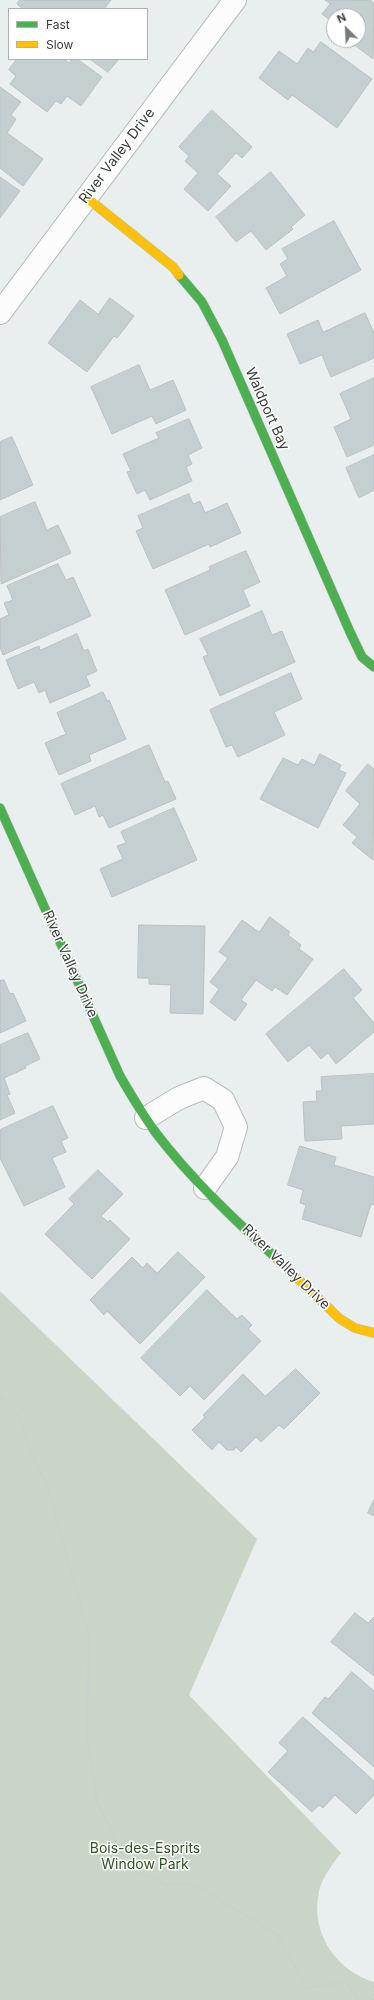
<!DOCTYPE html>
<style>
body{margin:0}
#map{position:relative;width:374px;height:2000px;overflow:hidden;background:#e9eeee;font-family:Inter,sans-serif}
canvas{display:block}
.legend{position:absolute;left:8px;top:8px;width:140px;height:52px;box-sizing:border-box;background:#fff;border:1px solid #afb1b1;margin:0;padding:5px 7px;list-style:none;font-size:12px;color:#383d3c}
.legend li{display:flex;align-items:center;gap:8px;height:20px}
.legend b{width:20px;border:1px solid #afb1b1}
.north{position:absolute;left:326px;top:8px;width:40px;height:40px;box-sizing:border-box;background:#fff;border:1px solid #afb1b1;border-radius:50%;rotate:336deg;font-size:11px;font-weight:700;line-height:16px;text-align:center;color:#383d3c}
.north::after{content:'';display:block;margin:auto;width:14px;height:18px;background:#767b7a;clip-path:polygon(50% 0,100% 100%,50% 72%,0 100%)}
</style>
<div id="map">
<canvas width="374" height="2000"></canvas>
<ul class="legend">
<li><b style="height:5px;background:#4caf50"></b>Fast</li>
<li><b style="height:5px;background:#ffc107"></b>Slow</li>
</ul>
<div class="north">N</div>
</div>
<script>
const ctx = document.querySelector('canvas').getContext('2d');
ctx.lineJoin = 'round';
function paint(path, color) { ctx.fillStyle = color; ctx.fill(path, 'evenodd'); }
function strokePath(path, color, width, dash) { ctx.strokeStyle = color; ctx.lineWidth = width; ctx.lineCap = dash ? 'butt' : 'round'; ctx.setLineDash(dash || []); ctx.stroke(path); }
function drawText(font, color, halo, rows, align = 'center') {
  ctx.font = font + ' Inter,sans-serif'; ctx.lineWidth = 3; ctx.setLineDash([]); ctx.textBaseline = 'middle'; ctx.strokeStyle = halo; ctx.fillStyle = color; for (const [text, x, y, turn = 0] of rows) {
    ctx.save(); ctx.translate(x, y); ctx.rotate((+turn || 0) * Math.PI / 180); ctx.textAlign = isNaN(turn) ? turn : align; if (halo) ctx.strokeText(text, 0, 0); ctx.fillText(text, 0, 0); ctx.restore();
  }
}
const green = new Path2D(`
 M 0,1291 L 257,1539 L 189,1695 L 341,1853 C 331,1866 320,1880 318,1897 C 312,1935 337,1971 374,1982 L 374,2000 L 0,2000 Z`);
const building = new Path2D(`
 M 20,0 L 111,0 L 104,9 L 23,9 L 17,4 Z
 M 325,0 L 370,0 L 374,3 L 373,59 L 348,40 L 358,40 L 358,16 L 334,16 L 334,29 L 331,27 L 334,23 L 322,14 L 330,4 Z
 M 321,42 L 372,79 L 337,128 L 292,95 L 288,100 L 259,78 L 279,51 L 297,64 L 308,48 L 313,52 Z
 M 17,59 L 64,59 L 69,63 L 72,59 L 77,59 L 102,77 L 81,106 L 67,96 L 61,104 L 56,101 L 47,112 L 10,84 L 16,76 L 9,70 Z
 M 90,59 L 119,59 L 108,72 Z
 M 0,87 L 21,102 L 11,115 L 16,119 L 7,133 L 43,159 L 23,186 L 0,168 Z
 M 212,110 L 252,147 L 242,158 L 236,153 L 217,174 L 231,186 L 208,211 L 184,189 L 198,173 L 185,161 L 189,156 L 179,147 Z
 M 271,172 L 305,215 L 291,227 L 293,229 L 266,250 L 251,231 L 236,242 L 216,217 Z
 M 0,177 L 20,191 L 0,218 Z
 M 334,221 L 361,270 L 280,314 L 266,288 L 287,276 L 280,264 L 288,259 L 282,249 Z
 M 110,298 L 134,316 L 117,338 L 114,336 L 87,372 L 48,343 L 80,300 L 98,314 Z
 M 365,313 L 374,333 L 374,358 L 331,377 L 322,355 L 300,364 L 287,334 L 318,320 L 323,332 Z
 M 139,365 L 150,390 L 173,380 L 186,410 L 156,424 L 152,416 L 112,434 L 91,387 Z
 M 374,378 L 374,445 L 347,457 L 334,427 L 351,419 L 340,394 Z
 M 189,419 L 202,448 L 188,455 L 192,464 L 186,467 L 192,481 L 150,500 L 145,490 L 137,494 L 127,472 L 131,471 L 123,454 L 159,438 L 156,433 Z
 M 12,437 L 33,485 L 0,500 L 0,442 Z
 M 374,455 L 374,490 L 359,498 L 346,468 Z
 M 189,494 L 193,504 L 200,501 L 205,513 L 227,503 L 241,533 L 210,547 L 209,544 L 153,569 L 136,531 L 143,528 L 138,516 Z
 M 35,502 L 47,530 L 58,525 L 71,553 L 1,584 L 0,517 Z
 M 246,551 L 260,582 L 243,590 L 250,606 L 185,635 L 165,590 L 210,570 L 209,567 Z
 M 58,564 L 66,580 L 73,577 L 91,616 L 3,655 L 0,647 L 0,619 L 9,615 L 4,603 L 13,600 L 7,586 Z
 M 262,611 L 272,635 L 282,631 L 295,662 L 220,696 L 203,657 L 208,655 L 200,639 Z
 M 77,634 L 84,651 L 88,649 L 97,671 L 86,676 L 90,686 L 50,703 L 45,690 L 39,693 L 34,682 L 18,689 L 6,660 L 39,646 L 40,650 Z
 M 291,673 L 302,699 L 274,712 L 285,735 L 238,757 L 232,745 L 226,747 L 210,710 Z
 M 103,692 L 107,701 L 109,700 L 126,739 L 89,755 L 91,761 L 59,775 L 45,743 L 66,734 L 57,713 Z
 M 149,745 L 165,782 L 168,781 L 176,799 L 109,828 L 103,815 L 99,817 L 95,806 L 75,815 L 61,784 Z
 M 320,754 L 341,765 L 339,770 L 346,773 L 318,828 L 260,799 L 283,758 L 298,765 L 302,759 L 314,765 Z
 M 368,764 L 374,769 L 373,860 L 352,843 L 357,837 L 343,825 L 360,804 L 346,791 Z
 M 174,808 L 197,860 L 112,897 L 100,869 L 123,859 L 117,846 L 126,843 L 121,832 Z
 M 270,917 L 290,932 L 288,935 L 301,945 L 299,949 L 313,959 L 287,995 L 275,987 L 272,991 L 256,980 L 241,1000 L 247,1004 L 235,1021 L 210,1002 L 219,989 L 210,982 L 228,958 L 219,952 L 242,920 L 259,932 Z
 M 139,925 L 205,926 L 203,1014 L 170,1013 L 171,985 L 149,984 L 149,978 L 138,978 Z
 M 344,969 L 362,990 L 353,998 L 374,1023 L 374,1032 L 336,1064 L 328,1053 L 321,1059 L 309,1045 L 288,1062 L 266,1034 Z
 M 4,980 L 10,994 L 13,993 L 26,1021 L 0,1033 L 0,981 Z
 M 28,1033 L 40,1059 L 25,1066 L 26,1068 L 4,1078 L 10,1094 L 7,1095 L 15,1113 L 0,1120 L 0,1045 Z
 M 374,1074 L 374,1124 L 341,1126 L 342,1139 L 305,1141 L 303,1102 L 317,1101 L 316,1091 L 322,1091 L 321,1077 Z
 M 53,1106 L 68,1138 L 61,1141 L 66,1152 L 52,1158 L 65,1187 L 24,1206 L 0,1158 L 0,1130 Z
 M 300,1146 L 336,1157 L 334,1165 L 374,1177 L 374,1205 L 371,1204 L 361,1237 L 302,1219 L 306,1205 L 300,1203 L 303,1190 L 288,1185 Z
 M 98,1170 L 123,1194 L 101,1216 L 108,1222 L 110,1220 L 130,1239 L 92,1279 L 45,1234 L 74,1204 L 69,1199 Z
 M 178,1252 L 205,1277 L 140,1344 L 107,1311 L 104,1315 L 90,1300 L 132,1257 L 143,1268 L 147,1263 L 157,1273 Z
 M 207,1290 L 237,1319 L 242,1315 L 252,1325 L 248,1329 L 261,1341 L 204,1400 L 190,1386 L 180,1396 L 141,1358 Z
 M 296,1369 L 320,1393 L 284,1429 L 279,1425 L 261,1442 L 256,1437 L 241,1452 L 236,1447 L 234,1450 L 227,1450 L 219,1442 L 212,1450 L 192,1430 L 205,1417 L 203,1415 L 243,1374 L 265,1396 Z
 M 374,1500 L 374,1516 L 368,1513 Z
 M 355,1613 L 368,1623 L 374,1617 L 374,1676 L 331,1642 Z
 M 352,1672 L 374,1691 L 374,1767 L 312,1713 L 325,1697 L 328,1699 Z
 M 303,1717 L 374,1781 L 374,1795 L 356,1814 L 335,1795 L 323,1808 L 319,1805 L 312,1812 L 268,1772 L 288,1751 L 279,1743 Z`);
const path = new Path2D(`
 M 0,1396 L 21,1420 L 28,1447 L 47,1485 L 89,1636 L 87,1736 L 97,1801 L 128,1867 L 168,1885 L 196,1885 L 277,1935 L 307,1988 L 346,1982 L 358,2000
 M 373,2000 L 374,1985`);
const street = new Path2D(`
 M 0,313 L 235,0
 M 146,1118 L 179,1098 L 204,1088 L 223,1100 L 236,1127 L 227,1157 L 205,1188`);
const fast = new Path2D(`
 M 179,275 L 202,302 L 222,340 L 350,632 L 362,657 L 374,667
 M 0,808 L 120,1076 C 131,1095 143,1115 156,1133 C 191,1179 235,1220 277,1259`);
const slow = new Path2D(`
 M 87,198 L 173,267 L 179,275
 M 277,1259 L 340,1319 L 355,1328 L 374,1333`);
const streetNames = [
 ["River Valley Drive",117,156,-53],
 ["Waldport Bay",267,409,66],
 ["River Valley Drive",70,964,66],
 ["River Valley Drive",286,1267,44]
];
const parkNames = [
 ["Bois-des-Esprits",145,1849],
 ["Window Park",145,1865]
];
paint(green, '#c9d5c7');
paint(building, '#c3cfd1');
strokePath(building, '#bcc0c0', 1);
strokePath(street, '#b8bcbb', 24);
strokePath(fast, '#b8bcbb', 10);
strokePath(slow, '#b8bcbb', 10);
strokePath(path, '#cbcecd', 2.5, [2, 2]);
strokePath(street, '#fcfcfc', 22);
strokePath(fast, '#4caf50', 9);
strokePath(slow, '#ffc107', 9);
drawText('14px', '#383d3c', '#fff', streetNames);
drawText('14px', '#2f5120', '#fff', parkNames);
</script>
